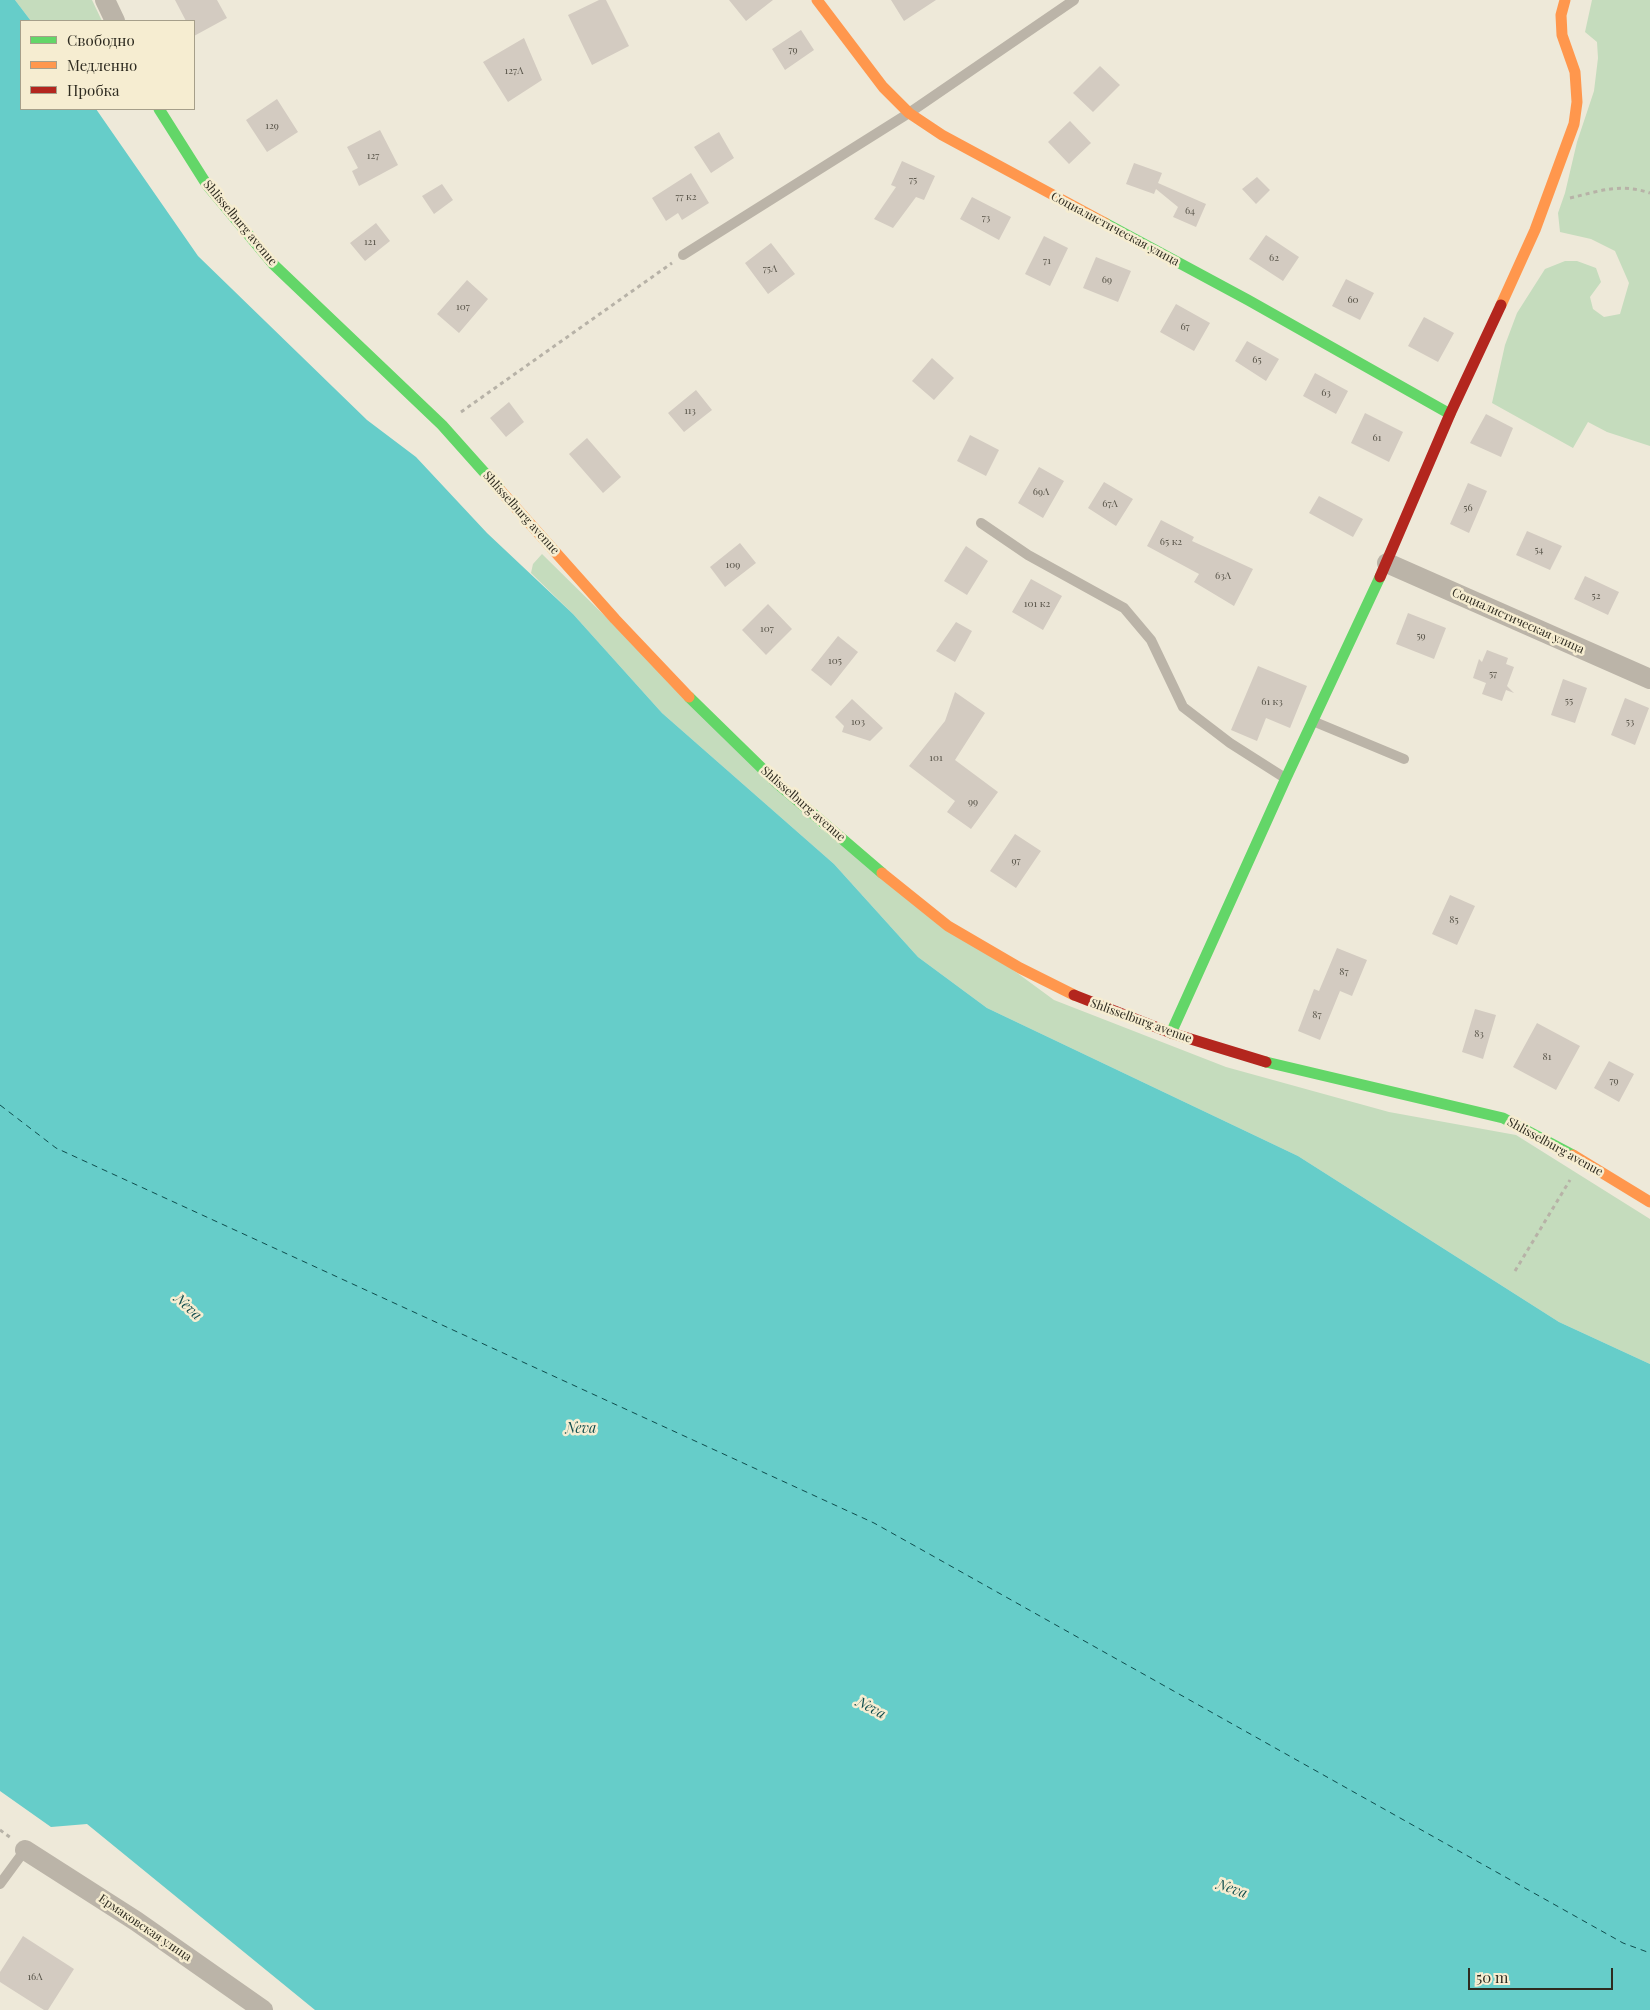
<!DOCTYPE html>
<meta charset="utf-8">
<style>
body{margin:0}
#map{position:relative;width:1650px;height:2010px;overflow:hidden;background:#eee9d9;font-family:"Playfair Display",serif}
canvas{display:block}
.legend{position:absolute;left:20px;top:20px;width:175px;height:90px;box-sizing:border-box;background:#f6edd1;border:1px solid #a69f8a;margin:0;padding:6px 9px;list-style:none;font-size:15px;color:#2e2b20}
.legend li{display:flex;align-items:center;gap:10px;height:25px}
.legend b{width:25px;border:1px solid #a69f8a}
.scale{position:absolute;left:1468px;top:1968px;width:145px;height:22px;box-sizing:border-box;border:2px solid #2e2b20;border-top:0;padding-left:6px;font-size:15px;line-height:18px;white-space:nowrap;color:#2e2b20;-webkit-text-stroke:4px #f6edd1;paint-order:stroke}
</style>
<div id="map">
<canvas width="1650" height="2010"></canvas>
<ul class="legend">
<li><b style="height:6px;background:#63d668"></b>Свободно</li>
<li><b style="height:6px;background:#ff974d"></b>Медленно</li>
<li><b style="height:6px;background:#b3261e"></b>Пробка</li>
</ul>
<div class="scale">50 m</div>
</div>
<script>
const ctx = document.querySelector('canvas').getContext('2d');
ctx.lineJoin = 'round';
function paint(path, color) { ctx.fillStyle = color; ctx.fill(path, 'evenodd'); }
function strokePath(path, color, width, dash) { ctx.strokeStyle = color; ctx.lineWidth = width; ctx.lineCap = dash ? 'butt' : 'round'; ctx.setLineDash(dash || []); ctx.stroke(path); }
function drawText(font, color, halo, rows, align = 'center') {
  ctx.font = font + ' "Playfair Display",serif'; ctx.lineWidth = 5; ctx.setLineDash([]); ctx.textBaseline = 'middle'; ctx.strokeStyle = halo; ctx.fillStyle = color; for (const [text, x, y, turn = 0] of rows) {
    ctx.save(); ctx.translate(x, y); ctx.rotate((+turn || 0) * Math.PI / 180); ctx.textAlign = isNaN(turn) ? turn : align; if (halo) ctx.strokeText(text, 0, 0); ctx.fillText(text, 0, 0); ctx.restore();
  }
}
const green = new Path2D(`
 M 15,0 L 92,0 L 102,21 L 31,21 Z
 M 1592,0 L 1650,0 L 1650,446 L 1607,432 L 1588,422 L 1573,448 L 1492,403 L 1505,345 L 1517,313 L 1545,269 L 1565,261 L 1577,261 L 1596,268 L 1601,282 L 1590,297 L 1593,309 L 1604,317 L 1620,314 L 1629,283 L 1615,251 L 1591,239 L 1560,232 L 1558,213 L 1565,193 L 1577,142 L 1594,91 L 1598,58 L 1597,42 L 1585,32 Z
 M 542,554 L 821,829 L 1054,1000 L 1226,1067 L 1389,1112 L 1516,1135 L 1650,1219 L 1650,1364 L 1559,1322 L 1298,1156 L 987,1008 L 918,957 L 834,864 L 662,713 L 573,614 L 531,573 L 533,564 Z`);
const water = new Path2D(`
 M 0,0 L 15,0 L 31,21 L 21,21 L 21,109 L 96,109 L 198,256 L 367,420 L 416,457 L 487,533 L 573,614 L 662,713 L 834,864 L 918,957 L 987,1008 L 1298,1156 L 1559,1322 L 1650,1364 L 1650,2010 L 315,2010 L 87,1824 L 51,1827 L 0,1791 Z`);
const ferry = new Path2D(`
 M 0,1105 L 56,1148 L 874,1523 L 1623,1943 L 1650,1953`);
const building = new Path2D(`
 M 175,0 L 217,0 L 227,18 L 194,36 L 194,21 L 186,21 Z
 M 599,0 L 606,0 L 629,46 L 592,65 L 568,15 Z
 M 729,0 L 773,0 L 746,21 Z
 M 891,0 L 936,0 L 904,21 Z
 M 801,30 L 814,50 L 785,70 L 772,49 Z
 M 524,38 L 542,80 L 508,102 L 483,62 Z
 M 1100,66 L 1120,85 L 1093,112 L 1073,93 Z
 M 277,99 L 298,132 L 267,152 L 246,120 Z
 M 1070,121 L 1091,143 L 1069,164 L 1048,142 Z
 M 380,130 L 398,165 L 359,186 L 352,171 L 358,168 L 347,147 Z
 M 719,132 L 734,158 L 711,173 L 694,147 Z
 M 902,161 L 935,176 L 924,200 L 916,197 L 893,228 L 874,219 L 896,187 L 891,185 Z
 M 1134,163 L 1162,173 L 1158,183 L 1206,204 L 1196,227 L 1173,217 L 1178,207 L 1156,189 L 1154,194 L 1126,184 Z
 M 691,173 L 709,203 L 682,220 L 678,213 L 666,221 L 652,198 Z
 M 1257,177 L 1270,190 L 1256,204 L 1242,189 Z
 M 442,184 L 453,200 L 434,214 L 422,196 Z
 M 972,197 L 1011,217 L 999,240 L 960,219 Z
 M 376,223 L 390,241 L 365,261 L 350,243 Z
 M 1266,235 L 1299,257 L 1283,281 L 1249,259 Z
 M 1044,236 L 1068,248 L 1050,286 L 1025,274 Z
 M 771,243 L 795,274 L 768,294 L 745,263 Z
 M 1096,257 L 1131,271 L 1118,302 L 1083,288 Z
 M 1346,279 L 1374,293 L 1360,320 L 1332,306 Z
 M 467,280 L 488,299 L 459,333 L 437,314 Z
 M 1176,304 L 1210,323 L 1194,351 L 1160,332 Z
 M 1424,317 L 1454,333 L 1438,362 L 1408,346 Z
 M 1247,341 L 1279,359 L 1266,381 L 1235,361 Z
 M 932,358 L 954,378 L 934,400 L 912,381 Z
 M 1315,373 L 1348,391 L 1336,414 L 1303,396 Z
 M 696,390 L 712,410 L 684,432 L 668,413 Z
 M 509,402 L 524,422 L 506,437 L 490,418 Z
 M 1365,413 L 1403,432 L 1389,462 L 1351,443 Z
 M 1486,414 L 1513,428 L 1501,457 L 1470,443 Z
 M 970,435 L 999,450 L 986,476 L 957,461 Z
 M 587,438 L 621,477 L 603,493 L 569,454 Z
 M 1039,467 L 1064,481 L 1043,518 L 1018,503 Z
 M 1104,482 L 1133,499 L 1116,526 L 1088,508 Z
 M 1468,483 L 1487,491 L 1469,533 L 1450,524 Z
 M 1319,496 L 1363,519 L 1353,537 L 1309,513 Z
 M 1161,520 L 1194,537 L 1192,541 L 1253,569 L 1234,606 L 1194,582 L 1199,574 L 1147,546 Z
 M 1527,531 L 1562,546 L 1550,570 L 1516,555 Z
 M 740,543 L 756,563 L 725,587 L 710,567 Z
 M 966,546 L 988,561 L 967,595 L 944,581 Z
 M 1585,576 L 1619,592 L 1608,615 L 1574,599 Z
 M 1031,579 L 1062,596 L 1043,630 L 1012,612 Z
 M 768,604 L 792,629 L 766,655 L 742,630 Z
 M 1408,613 L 1446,628 L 1434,659 L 1396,644 Z
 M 956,622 L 972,631 L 955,662 L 936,651 Z
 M 838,636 L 858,652 L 831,686 L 811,670 Z
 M 1487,650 L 1508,658 L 1506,664 L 1514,667 L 1507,686 L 1514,693 L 1506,690 L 1502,701 L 1482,694 L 1486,683 L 1473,678 L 1479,659 L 1482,662 Z
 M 1258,666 L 1307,686 L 1290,728 L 1266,718 L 1257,741 L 1231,730 Z
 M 1563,679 L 1587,688 L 1575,723 L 1551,715 Z
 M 955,692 L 985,713 L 955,760 L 998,792 L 971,829 L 947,812 L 955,801 L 909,766 L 945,721 Z
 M 1625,698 L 1649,708 L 1635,745 L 1611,735 Z
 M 852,699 L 883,728 L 870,741 L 842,732 L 844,726 L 835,717 Z
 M 1015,834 L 1041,851 L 1016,888 L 990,871 Z
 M 1450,895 L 1475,906 L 1457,945 L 1432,934 Z
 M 1337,948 L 1367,960 L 1352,996 L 1340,991 L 1320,1040 L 1298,1031 L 1314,989 L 1319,991 Z
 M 1475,1009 L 1496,1015 L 1483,1059 L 1462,1052 Z
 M 1537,1023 L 1580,1046 L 1556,1090 L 1513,1067 Z
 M 1609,1061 L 1634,1074 L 1619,1102 L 1594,1088 Z
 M 23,1936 L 74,1969 L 48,2010 L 44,2010 L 0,1982 L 0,1972 Z`);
const path = new Path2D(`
 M 1570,198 C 1600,191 1620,183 1650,193
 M 461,412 L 672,263
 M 1515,1271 L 1570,1180
 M 0,1830 L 11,1838`);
const lane = new Path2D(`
 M 683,255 L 909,113 L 1074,0
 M 981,523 L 1028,555 L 1124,608 L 1151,640 L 1183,707 L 1230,743 L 1285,778
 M 1315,722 L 1404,759
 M 0,1884 L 25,1850`);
const street = new Path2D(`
 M 105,0 L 115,21
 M 1387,563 L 1650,679
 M 25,1850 L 136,1921 L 263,2010`);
const fast = new Path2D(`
 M 159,109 L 207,185 L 273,264 L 442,425 L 500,490
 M 1105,223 L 1248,300 L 1450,414
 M 689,697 L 777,783 L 882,873
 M 1171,1033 L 1286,778 L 1380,577
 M 1266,1062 L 1503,1118 L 1573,1155`);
const slow = new Path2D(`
 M 817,0 L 883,87 L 909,113 L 942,135 L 1105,223
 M 1501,305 L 1535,230 L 1574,124 L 1577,102 L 1575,72 L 1562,35 L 1561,15 L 1565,0
 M 500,490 L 615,619 L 689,697
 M 882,873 L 948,926 L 1020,968 L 1074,995
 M 1573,1155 L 1650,1202`);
const jam = new Path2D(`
 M 1380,577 L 1450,414 L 1501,305
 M 1074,995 L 1171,1033 L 1266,1062`);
const numberNames = [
 ["79",793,50],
 ["127А",514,71],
 ["129",272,126],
 ["127",373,156],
 ["75",913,180],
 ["77 к2",686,197],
 ["64",1190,211],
 ["73",986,218],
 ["121",370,242],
 ["62",1274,258],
 ["71",1047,261],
 ["75А",770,269],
 ["69",1107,280],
 ["60",1353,300],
 ["107",463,307],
 ["67",1185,327],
 ["65",1257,360],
 ["63",1326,393],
 ["113",690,411],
 ["61",1377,438],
 ["69А",1041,492],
 ["67А",1110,504],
 ["56",1468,508],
 ["65 к2",1171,542],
 ["54",1539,550],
 ["109",733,565],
 ["63А",1223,576],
 ["52",1596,596],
 ["101 к2",1037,604],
 ["107",767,629],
 ["59",1421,636],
 ["105",835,661],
 ["57",1493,674],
 ["55",1569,701],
 ["61 к3",1272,702],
 ["103",858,722],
 ["53",1630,722],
 ["101",936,758],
 ["99",973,802],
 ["97",1016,861],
 ["85",1454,920],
 ["87",1344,972],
 ["87",1317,1015],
 ["83",1479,1034],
 ["81",1547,1057],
 ["79",1614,1081],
 ["16А",35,1977]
];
const streetNames = [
 ["Shlisselburg avenue",240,223,50],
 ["Социалистическая улица",1115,229,28],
 ["Shlisselburg avenue",521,513,48],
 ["Социалистическая улица",1518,621,24],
 ["Shlisselburg avenue",803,804,41],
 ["Shlisselburg avenue",1141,1021,20],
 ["Shlisselburg avenue",1555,1147,29],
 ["Ермаковская улица",145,1928,34]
];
const waterNames = [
 ["Neva",188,1307,43],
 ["Neva",581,1429],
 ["Neva",871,1708,28],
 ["Neva",1232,1889,19]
];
paint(green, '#c5dcbd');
paint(water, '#66cdc9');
strokePath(ferry, '#104d4e', 1, [6, 5]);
paint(building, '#d3cbc1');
strokePath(path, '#b7b2a7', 3, [4, 4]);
strokePath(lane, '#bbb4a8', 10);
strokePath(street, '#bbb4a8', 20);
strokePath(fast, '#63d668', 11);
strokePath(slow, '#ff974d', 11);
strokePath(jam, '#b3261e', 11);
drawText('10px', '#575348', null, numberNames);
drawText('12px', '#2e2b20', '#f6edd1', streetNames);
drawText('italic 14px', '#104d4e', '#f6edd1', waterNames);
</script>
